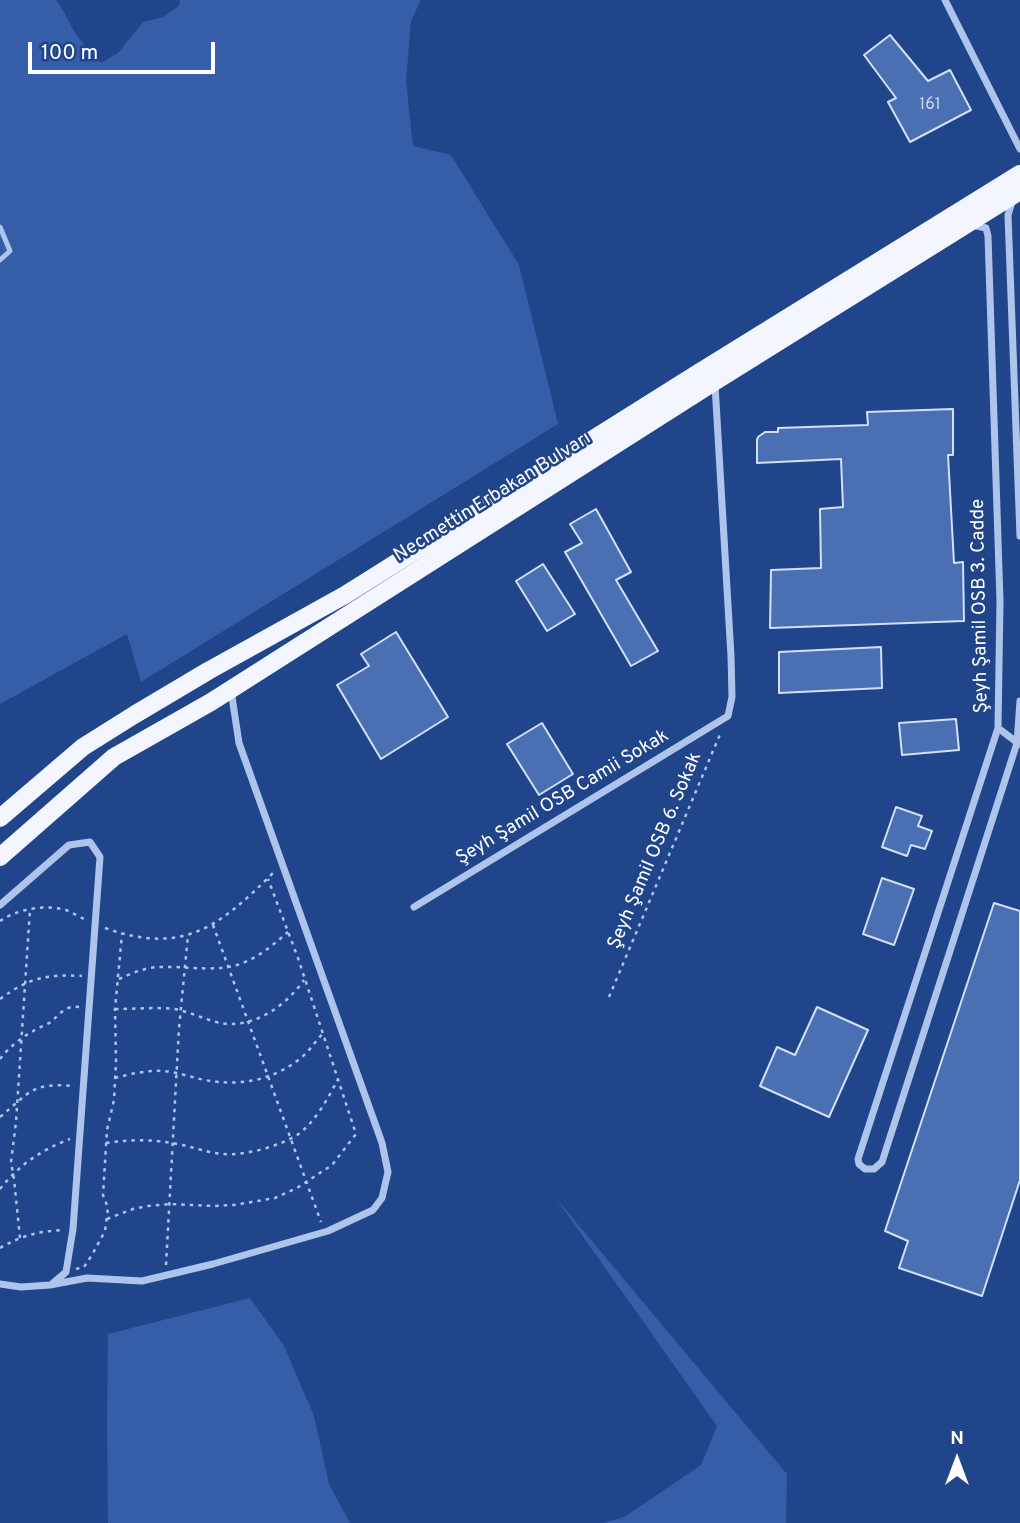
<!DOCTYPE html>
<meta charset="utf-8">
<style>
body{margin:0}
#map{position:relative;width:1020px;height:1523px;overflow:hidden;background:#21458b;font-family:Overpass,sans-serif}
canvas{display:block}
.north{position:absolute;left:922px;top:1425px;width:70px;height:70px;-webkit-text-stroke:5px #21458b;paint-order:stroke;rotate:0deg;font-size:19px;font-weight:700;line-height:28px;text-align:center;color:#fff}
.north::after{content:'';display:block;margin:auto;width:24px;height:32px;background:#fff;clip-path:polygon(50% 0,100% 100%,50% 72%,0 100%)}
.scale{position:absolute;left:28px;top:42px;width:187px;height:32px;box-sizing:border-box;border:4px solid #fff;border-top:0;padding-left:9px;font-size:21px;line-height:24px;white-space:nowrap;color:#fff;-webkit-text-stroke:5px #21458b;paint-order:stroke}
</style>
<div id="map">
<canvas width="1020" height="1523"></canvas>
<div class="north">N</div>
<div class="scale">100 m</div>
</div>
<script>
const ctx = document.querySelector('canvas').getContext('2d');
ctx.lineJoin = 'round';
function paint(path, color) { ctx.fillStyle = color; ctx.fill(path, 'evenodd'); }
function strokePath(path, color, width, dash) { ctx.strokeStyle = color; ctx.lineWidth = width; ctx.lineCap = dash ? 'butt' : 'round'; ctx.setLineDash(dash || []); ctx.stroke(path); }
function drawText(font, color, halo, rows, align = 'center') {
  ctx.font = font + ' Overpass,sans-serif'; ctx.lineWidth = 5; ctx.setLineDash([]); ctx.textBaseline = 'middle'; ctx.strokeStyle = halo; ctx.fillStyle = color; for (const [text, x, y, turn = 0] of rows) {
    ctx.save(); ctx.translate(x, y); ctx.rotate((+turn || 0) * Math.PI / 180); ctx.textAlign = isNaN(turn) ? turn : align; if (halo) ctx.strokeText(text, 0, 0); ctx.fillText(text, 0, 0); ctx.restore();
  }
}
const green = new Path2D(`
 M 0,0 L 56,0 C 64,10 68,20 74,31 C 82,43 91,53 101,63 L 118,53 L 143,22 L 163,17 L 179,6 L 180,0 L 421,0 L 411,21 L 406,81 L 413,146 L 451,155 L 519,265 L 558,424 L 141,682 L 127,634 L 0,704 Z
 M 555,1197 L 787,1474 L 786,1523 L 603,1523 L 624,1517 L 701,1465 L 717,1426 Z
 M 250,1298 L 284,1346 L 314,1416 L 329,1484 L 350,1523 L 108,1523 L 107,1423 L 108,1334 Z`);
const building = new Path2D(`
 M 890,35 L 928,81 L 950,70 L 971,110 L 910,142 L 888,102 L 896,98 L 864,55 Z
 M 953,409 L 953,455 L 948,455 L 954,563 L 963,562 L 964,621 L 770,628 L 771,570 L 821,568 L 820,509 L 843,507 L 841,459 L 757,463 L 757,440 L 758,437 L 765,432 L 778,432 L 778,428 L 868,425 L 867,412 Z
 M 596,509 L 631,572 L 616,580 L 658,651 L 631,666 L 565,552 L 582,543 L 570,524 Z
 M 543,564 L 575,614 L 547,631 L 516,581 Z
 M 396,632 L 448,717 L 381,759 L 337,685 L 369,666 L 361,654 Z
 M 881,647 L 882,688 L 779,693 L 779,652 Z
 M 956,719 L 959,750 L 902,755 L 899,723 Z
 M 542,723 L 573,774 L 539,795 L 507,744 Z
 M 896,807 L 922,816 L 918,826 L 932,831 L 925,849 L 911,845 L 907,856 L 882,847 Z
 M 882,878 L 914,889 L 894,945 L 863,934 Z
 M 994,903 L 1020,911 L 1020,1180 L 982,1296 L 899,1268 L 908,1241 L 885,1231 Z
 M 817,1007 L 868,1030 L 829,1117 L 760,1086 L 777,1047 L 795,1055 Z`);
const path = new Path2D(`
 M 0,921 C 18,909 44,904 66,910 C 73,913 80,917 86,920
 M 213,925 L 321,1222
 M 105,928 C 184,956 220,926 274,872
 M 119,979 C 132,973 146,967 161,967 C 187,966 212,972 237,965 C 257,959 273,945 288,932
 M 609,997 L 721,732
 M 0,999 C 29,978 46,974 82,976
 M 115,1009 C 135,1009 155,1007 175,1009 C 189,1012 202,1018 216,1022 C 251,1031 285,1007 304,980
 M 0,1059 C 9,1047 22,1037 35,1030 C 40,1027 46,1025 51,1022 C 60,1014 65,1005 80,1007
 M 115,1078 C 130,1074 147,1070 163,1071 C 179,1072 195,1079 211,1081 C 243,1086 276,1079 302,1057 C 310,1050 316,1041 323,1033
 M 0,1117 C 29,1093 32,1082 73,1086
 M 106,1143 C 132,1139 156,1139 182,1145 C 196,1148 209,1153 224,1154 C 244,1156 280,1146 297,1135 C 314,1124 329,1097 338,1079
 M 0,1189 C 19,1165 41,1150 70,1139
 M 107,1219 L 133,1209 L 148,1206 L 170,1204 L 214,1206 L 234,1205 L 275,1198 L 297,1188 L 332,1165 L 356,1134 L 298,958 L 268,879
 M 20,1238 L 14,1179 L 11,1162 L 16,1122 L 30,909
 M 0,1248 C 20,1236 40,1231 63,1230
 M 166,1265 L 179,1028 L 188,935
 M 76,1269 L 84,1267 L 92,1255 L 105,1231 L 108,1208 L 103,1195 L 107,1130 L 114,1100 L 116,1062 L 115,1009 L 122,934`);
const lane = new Path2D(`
 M 0,227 L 10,251 L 0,260`);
const street = new Path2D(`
 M 945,0 L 1020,149
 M 1012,202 L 1008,215 L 1020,536
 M 972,225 L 986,228 L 988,236 L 1000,601 L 998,728 L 858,1159 L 859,1164 L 865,1169 L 874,1169 L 882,1162 L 1017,743 L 1020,701
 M 998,728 L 1019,744
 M 0,905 L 69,845 L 90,842 L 100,857 L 73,1229 L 66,1272 L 52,1284
 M 414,907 L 728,716 L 732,697 L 731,656 L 715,385
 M 0,1284 L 21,1287 L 50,1285 L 87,1278 L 142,1281 L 213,1264 L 328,1231 L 373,1210 L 382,1198 L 388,1172 L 382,1143 L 239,743 L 231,690`);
const primary = new Path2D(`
 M 0,818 L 83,747 L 134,715 L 208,671 L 345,595 L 695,375 L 1020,174
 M 0,857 L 114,757 L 211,702 L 714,382 L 1020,191`);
const numberNames = [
 ["161",930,106]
];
const streetNames = [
 ["Necmettin Erbakan Bulvarı",493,498,-32],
 ["Şeyh Şamil OSB 3. Cadde",981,606,-91],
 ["Şeyh Şamil OSB Camii Sokak",563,798,-31],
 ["Şeyh Şamil OSB 6. Sokak",656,851,-67]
];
paint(green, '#355da8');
paint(building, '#4a6fb3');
strokePath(building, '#d3e0f8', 2);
strokePath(path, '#afc4eb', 2.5, [3.5, 5]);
strokePath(lane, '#afc4eb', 5);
strokePath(street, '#afc4eb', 7);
strokePath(primary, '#f3f6fe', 18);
drawText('16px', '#d2dbec', null, numberNames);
drawText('19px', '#fff', '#21458b', streetNames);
</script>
